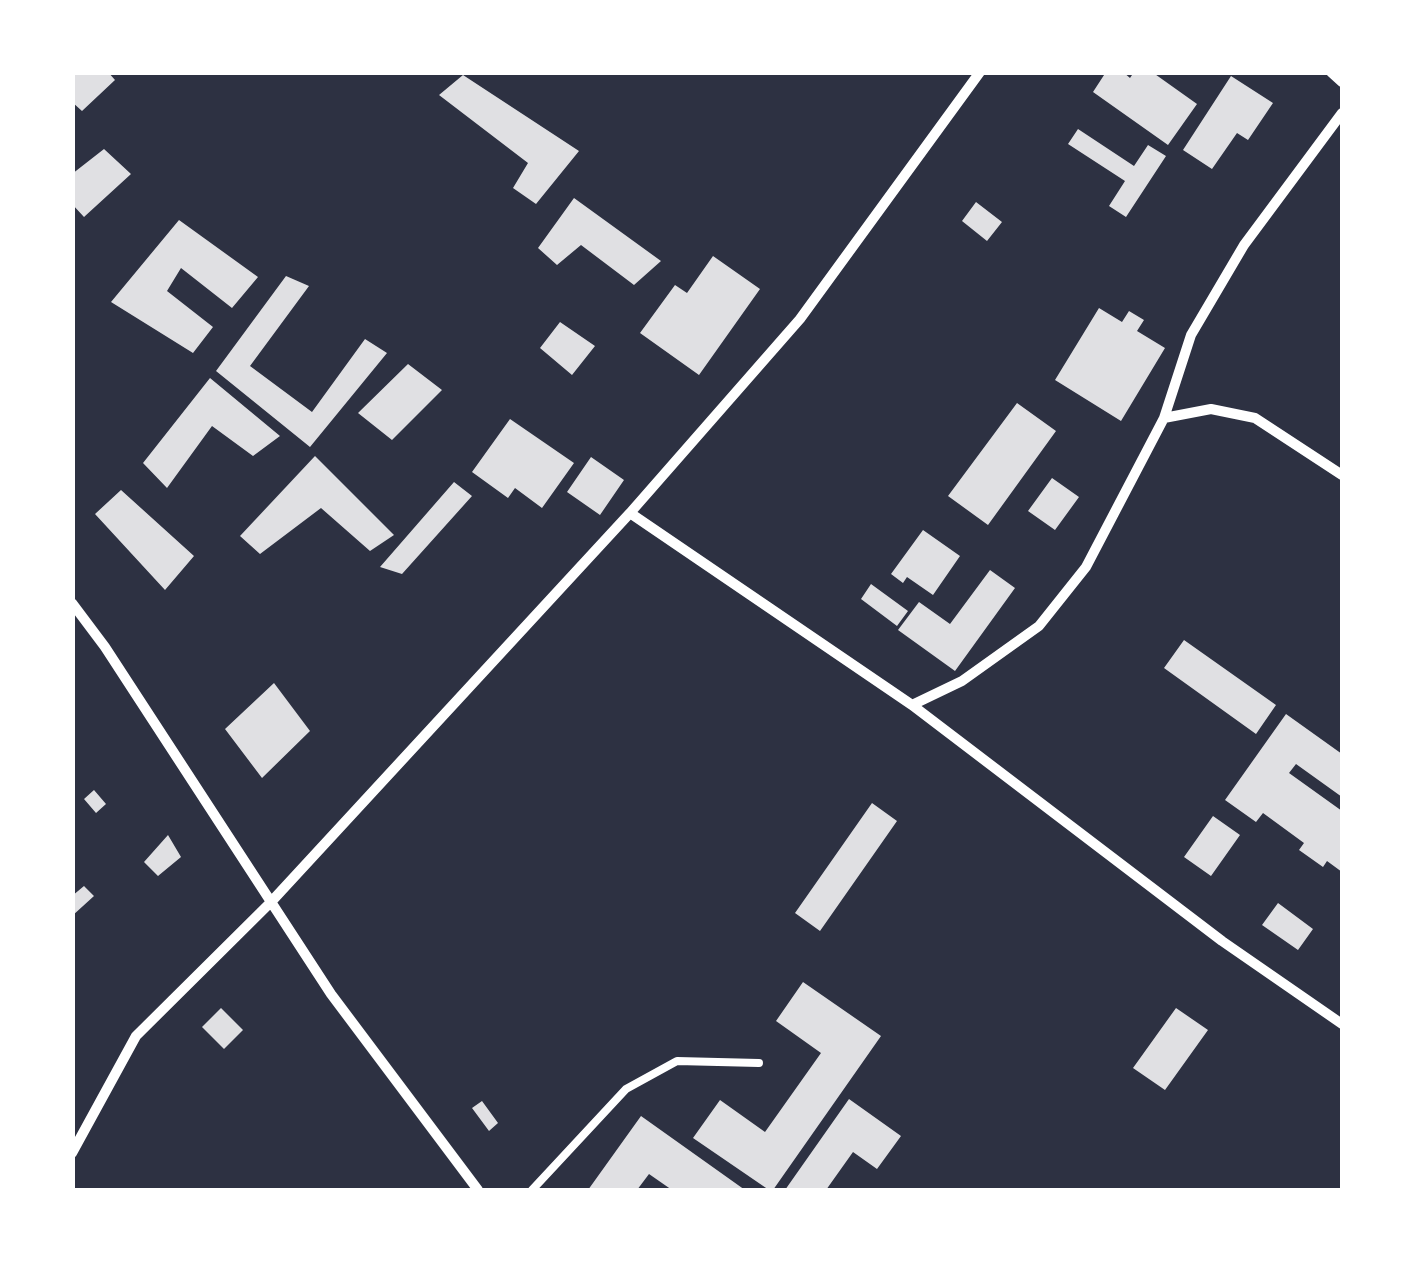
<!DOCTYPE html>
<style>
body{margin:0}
#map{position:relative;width:1415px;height:1263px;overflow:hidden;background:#2d3142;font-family:Roboto,sans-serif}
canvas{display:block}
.frame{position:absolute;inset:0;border:75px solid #fff;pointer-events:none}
</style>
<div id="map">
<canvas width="1415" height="1263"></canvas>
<div class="frame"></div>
</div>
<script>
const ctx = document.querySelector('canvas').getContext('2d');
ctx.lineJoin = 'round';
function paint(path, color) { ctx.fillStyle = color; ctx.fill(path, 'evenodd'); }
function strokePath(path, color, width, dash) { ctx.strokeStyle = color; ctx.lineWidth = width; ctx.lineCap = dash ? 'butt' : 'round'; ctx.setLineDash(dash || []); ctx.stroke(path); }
const building = new Path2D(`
 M 72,72 L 108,72 L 115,80 L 82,111 L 72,102 Z
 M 1106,72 L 1123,72 L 1130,78 L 1134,72 L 1152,72 L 1197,104 L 1168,145 L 1093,92 Z
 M 463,75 L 579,151 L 536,204 L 513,188 L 528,163 L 439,95 Z
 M 1231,76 L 1273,103 L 1248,140 L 1237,133 L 1212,169 L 1183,150 Z
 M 1078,129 L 1134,166 L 1148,145 L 1166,156 L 1126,217 L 1109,206 L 1125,181 L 1068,144 Z
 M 104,149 L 131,174 L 84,217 L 72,204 L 72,174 Z
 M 574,198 L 661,261 L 634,285 L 581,245 L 557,265 L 538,248 Z
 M 976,202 L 1002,222 L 987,241 L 962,221 Z
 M 179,220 L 258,277 L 232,308 L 181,268 L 167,291 L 213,327 L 193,353 L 111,302 Z
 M 713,256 L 760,289 L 699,375 L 640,333 L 675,285 L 687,293 Z
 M 286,276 L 309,286 L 250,366 L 312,412 L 365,339 L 387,353 L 310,447 L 216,371 Z
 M 1099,308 L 1122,322 L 1129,311 L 1144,320 L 1137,331 L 1165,348 L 1121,421 L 1055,380 Z
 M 560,322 L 595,346 L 572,375 L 540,348 Z
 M 408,364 L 442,390 L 392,440 L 358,413 Z
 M 210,378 L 280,436 L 253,456 L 212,426 L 167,488 L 143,463 Z
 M 1017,403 L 1056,431 L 988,525 L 948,496 Z
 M 510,419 L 574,463 L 542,508 L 515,488 L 508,498 L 472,472 Z
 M 315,456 L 394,535 L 370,551 L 321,508 L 260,554 L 240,536 Z
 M 591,457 L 624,480 L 600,515 L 567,492 Z
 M 1052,478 L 1079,497 L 1055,530 L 1028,511 Z
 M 454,482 L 472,496 L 402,574 L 380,567 Z
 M 121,490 L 194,556 L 165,590 L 95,514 Z
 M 923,530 L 960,556 L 933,595 L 907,577 L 903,583 L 891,574 Z
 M 990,570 L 1015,588 L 955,671 L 898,630 L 919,602 L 950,624 Z
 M 871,584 L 908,611 L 897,626 L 861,599 Z
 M 1184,640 L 1276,705 L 1256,734 L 1164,668 Z
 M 274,683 L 310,731 L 262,778 L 225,729 Z
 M 1286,714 L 1342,754 L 1342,797 L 1296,764 L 1289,773 L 1342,811 L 1342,872 L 1327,861 L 1323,867 L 1299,850 L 1304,843 L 1263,813 L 1256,822 L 1225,800 Z
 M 94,790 L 106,804 L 96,813 L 84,799 Z
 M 872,803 L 897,821 L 820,931 L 795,913 Z
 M 1213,816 L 1240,835 L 1211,876 L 1184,857 Z
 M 168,835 L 181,857 L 158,876 L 144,862 Z
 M 84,886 L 94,896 L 72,916 L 72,896 Z
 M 1278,903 L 1313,929 L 1298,950 L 1262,925 Z
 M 803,982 L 881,1036 L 773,1190 L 769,1190 L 693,1138 L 720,1100 L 765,1132 L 821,1053 L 776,1021 Z
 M 221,1008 L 243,1030 L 224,1049 L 202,1027 Z
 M 1176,1008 L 1208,1030 L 1165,1090 L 1133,1068 Z
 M 849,1099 L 901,1136 L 877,1169 L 853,1152 L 826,1190 L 785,1190 Z
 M 482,1101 L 498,1123 L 489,1131 L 472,1108 Z
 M 641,1116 L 745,1190 L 672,1190 L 649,1174 L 637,1190 L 588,1190 Z`);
const service = new Path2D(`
 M 532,1190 L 626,1089 L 677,1061 L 759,1063`);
const minor = new Path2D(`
 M 1331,72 L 1342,82
 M 1164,418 L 1211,409 L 1255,418 L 1342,475
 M 630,513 L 912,705 L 1222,941 L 1342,1024
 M 72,603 L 105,647 L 331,994 L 478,1190
 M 912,705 L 962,681 L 1039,626 L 1086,567 L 1164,418 L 1191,335 L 1244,245 L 1342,113
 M 72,1153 L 136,1036 L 271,902 L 630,513 L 800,319 L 980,72`);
paint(building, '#e0e0e3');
strokePath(service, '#fff', 8);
strokePath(minor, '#fff', 10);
</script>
